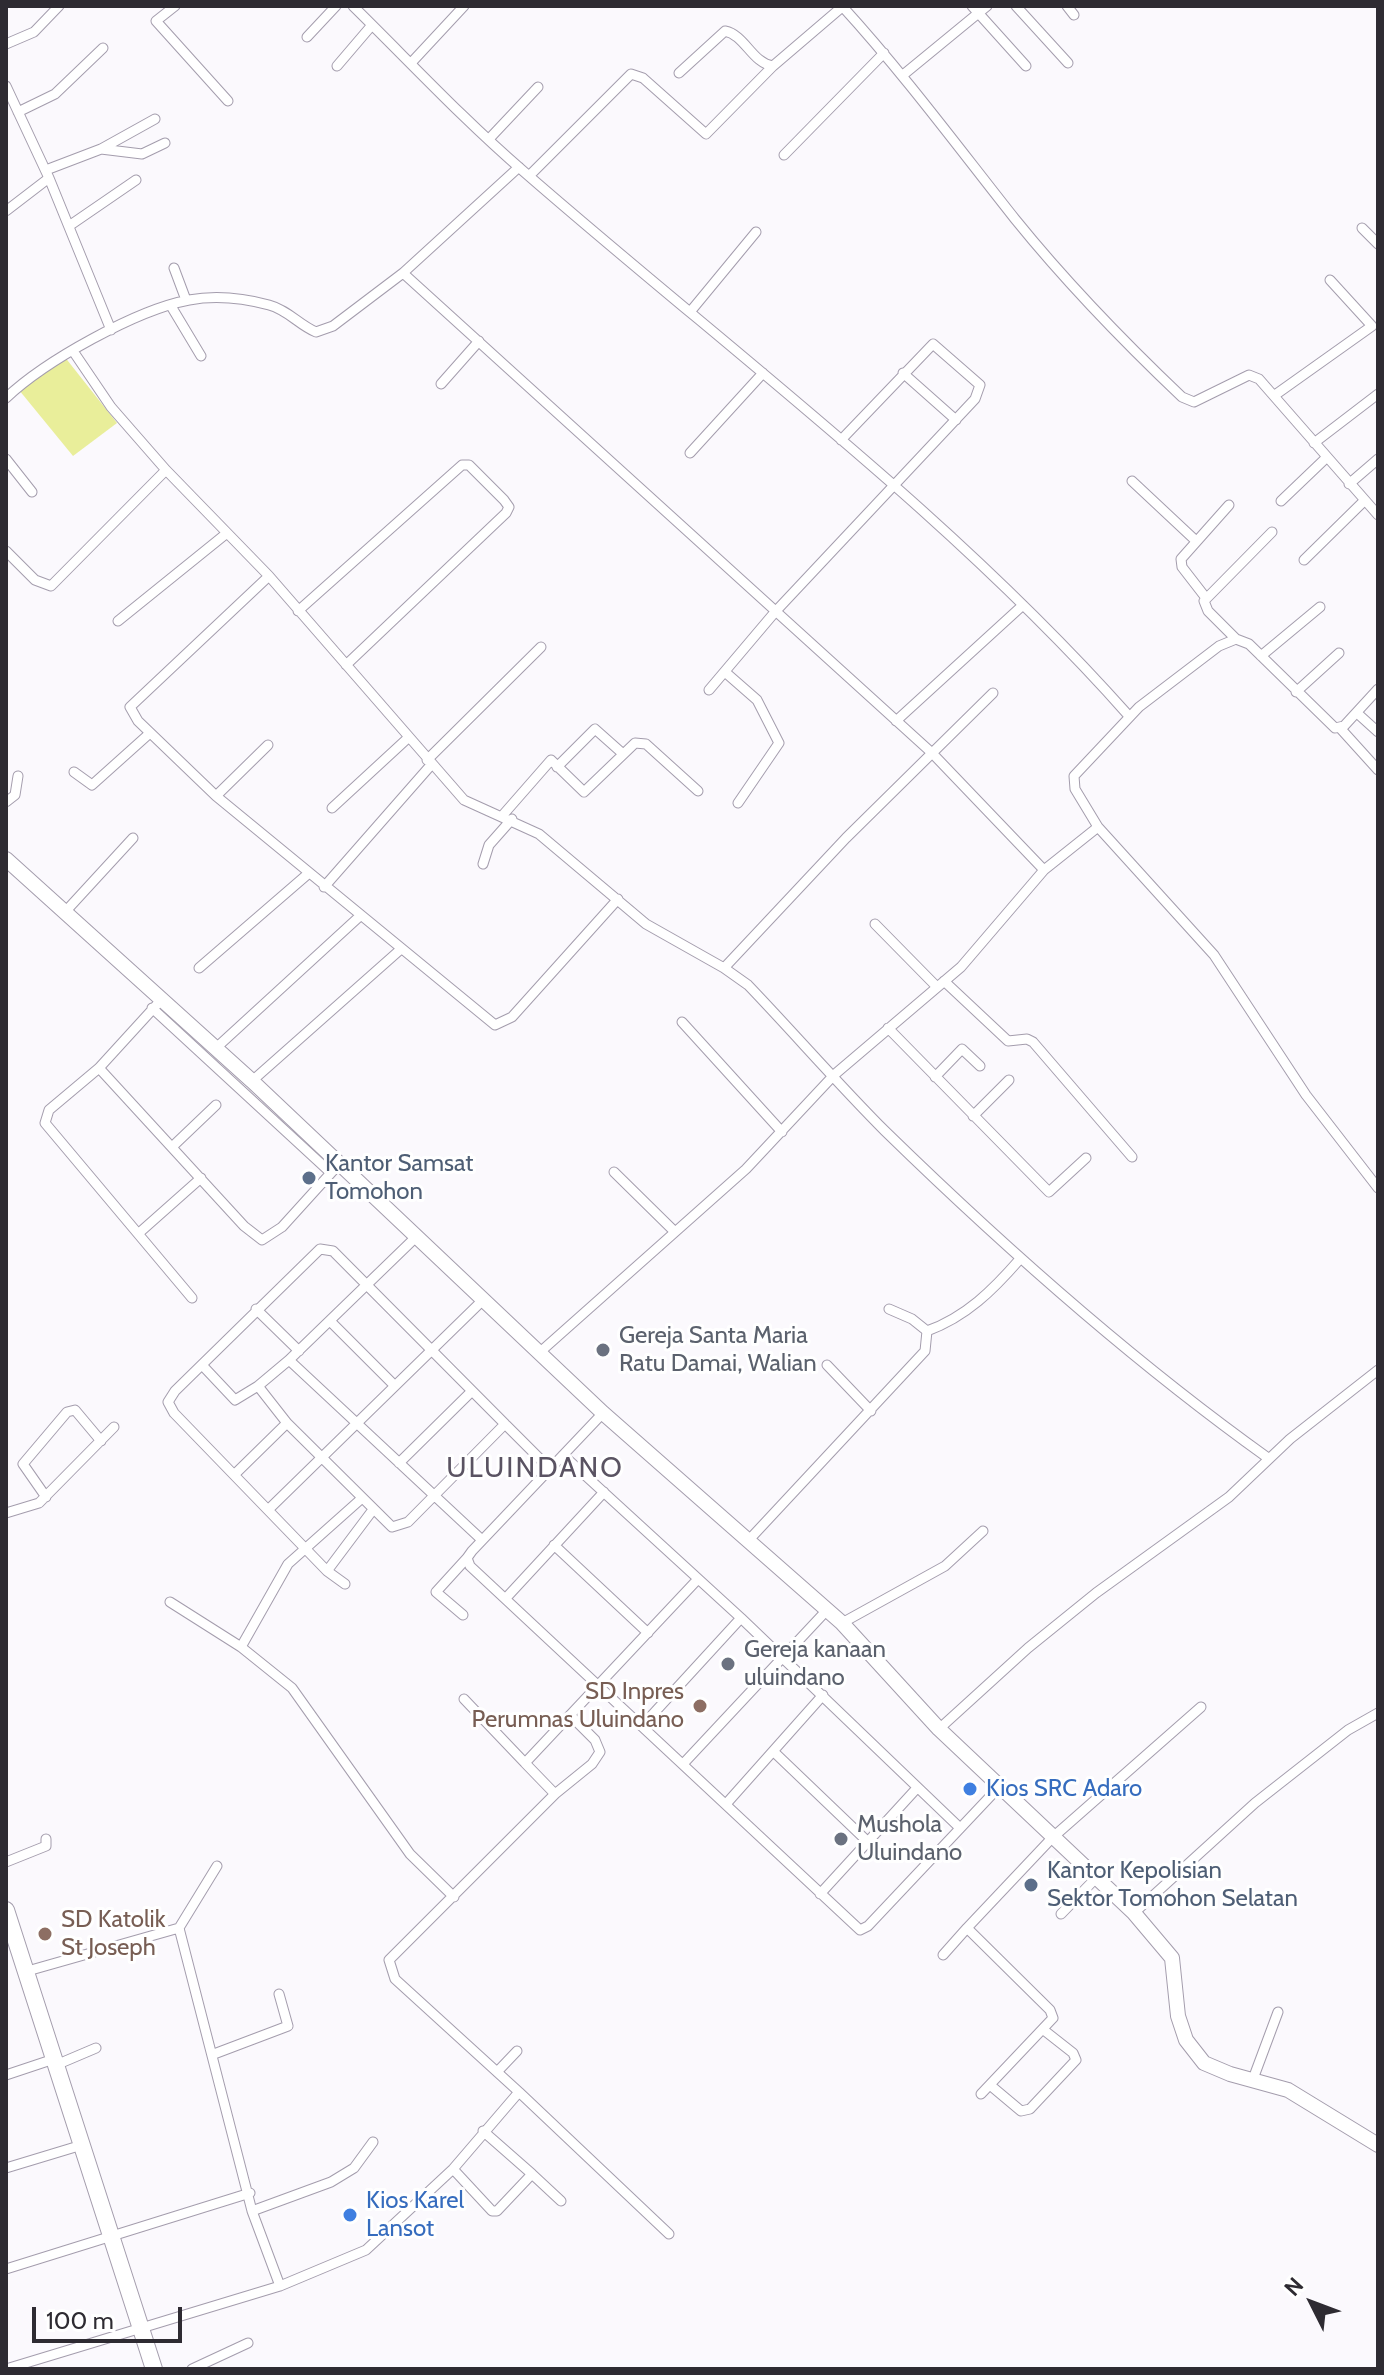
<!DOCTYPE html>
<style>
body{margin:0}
#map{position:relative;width:1384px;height:2375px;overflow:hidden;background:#fbf9fd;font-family:Cabin,sans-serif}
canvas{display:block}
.frame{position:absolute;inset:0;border:8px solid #2e2b32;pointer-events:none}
.north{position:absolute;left:1272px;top:2263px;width:80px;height:80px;-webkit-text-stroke:6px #fff;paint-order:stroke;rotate:312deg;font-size:22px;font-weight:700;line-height:32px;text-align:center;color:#2e2b32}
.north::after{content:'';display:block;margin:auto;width:28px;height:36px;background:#2e2b32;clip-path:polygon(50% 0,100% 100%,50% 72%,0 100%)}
.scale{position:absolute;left:32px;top:2307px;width:150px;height:36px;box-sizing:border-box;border:4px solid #2e2b32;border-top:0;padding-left:10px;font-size:24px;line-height:28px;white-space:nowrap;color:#2e2b32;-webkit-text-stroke:6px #fff;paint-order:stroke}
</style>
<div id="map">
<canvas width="1384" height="2375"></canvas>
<div class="frame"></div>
<div class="north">N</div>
<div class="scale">100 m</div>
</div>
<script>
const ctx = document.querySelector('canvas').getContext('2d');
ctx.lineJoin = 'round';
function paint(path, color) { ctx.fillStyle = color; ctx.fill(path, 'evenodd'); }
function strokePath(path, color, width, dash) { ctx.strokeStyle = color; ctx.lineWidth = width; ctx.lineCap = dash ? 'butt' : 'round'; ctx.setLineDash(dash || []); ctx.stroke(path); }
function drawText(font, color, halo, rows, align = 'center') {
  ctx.font = font + ' Cabin,sans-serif'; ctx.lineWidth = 6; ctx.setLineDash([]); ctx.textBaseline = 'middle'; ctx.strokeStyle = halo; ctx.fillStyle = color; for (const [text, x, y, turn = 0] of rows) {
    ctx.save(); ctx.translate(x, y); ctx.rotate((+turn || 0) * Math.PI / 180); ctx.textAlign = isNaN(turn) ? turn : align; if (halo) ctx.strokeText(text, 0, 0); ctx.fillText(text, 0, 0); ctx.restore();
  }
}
const green = new Path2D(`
 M 64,356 L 117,423 L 73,456 L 19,390 Z`);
const street = new Path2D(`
 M 175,6 L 156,21 L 228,101
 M 353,6 C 409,61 463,119 522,170 C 727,349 948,512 1129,716
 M 842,6 C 904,74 958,147 1015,219 C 1066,282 1123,341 1182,397 L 1194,402 L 1249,375 L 1259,379 L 1378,515
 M 972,6 L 1026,66
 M 1016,6 L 1068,63
 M 1067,6 L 1074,15
 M 307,37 L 336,6
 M 6,44 L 34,32 L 59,6
 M 411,63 L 464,6
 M 337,66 L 372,25
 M 679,73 L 725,31 C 745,35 752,63 773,66 L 842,7
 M 903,75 L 987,6
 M 6,86 L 49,178 L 111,330
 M 18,112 L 55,94 L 103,48
 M 489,139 L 538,87
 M 101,149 L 155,119
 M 784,155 L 884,53
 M 46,170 L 101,149 L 142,154 L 165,143
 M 529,176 L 631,74 L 643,78 L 706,134 L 773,66
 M 6,211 L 49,178
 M 69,226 L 136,180
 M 1362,228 L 1378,244
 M 174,268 L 186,300
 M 403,273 L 519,167
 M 171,306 L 201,356
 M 690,312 L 756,232
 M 73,351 L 111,407 L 166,470 L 269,576 L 464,800 L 539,834 L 646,924 L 724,968 L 748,985 C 794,1033 838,1084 885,1131 C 1006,1249 1131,1360 1268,1458
 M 903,373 L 956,420
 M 441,384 L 479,341
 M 1275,395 L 1372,326 L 1330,280
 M 6,398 C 45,361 136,310 189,300 C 216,295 243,298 269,305 C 288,310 299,325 316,332 L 333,326 L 403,273 L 932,753 L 1044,870
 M 1314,443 L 1378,394
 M 690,453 L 763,373
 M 6,459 L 32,492
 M 1132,481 L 1195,540
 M 1349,484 L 1378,459
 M 1281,501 L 1326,458
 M 6,551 L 35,580 L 51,586 L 166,470
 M 1304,560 L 1364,501
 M 269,576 L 130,707 L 138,721 L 216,796 L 495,1025 L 512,1017 L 618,899
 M 1206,598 L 1182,567 L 1181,559 L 1229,505
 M 298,611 L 462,465 L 469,465 L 504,500 L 509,507 L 506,513 L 346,665
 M 118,621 L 227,533
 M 1236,639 L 1208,611 L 1204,601 L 1272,532
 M 1261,656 L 1320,607
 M 725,672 L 757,700 L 779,743 L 738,803
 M 709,690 L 775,612 L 975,399 L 980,385 L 933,344 L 841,440
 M 1296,692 L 1339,653
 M 1357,713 L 1378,732
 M 896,721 L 1023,605
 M 1340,728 L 1378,770
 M 427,760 L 541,647
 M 557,767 L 595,729 L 622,753
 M 74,772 L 92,785 L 150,733
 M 216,796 L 268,745
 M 6,802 L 15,795 L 18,776
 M 332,808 L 409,737
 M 502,816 L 551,760 L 584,792 L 635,743 L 646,744 L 698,791
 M 1098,827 L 1214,955 L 1306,1095 L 1378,1188
 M 483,864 L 489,845 L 512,819
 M 324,887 L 431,765
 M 65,912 L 133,838
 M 875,924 L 937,987
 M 199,968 L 309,873
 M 724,968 L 846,838 L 993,693
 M 944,981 L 1008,1041 L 1027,1039 L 1033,1042 L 1132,1157
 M 162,999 L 99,1068 L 49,1110 L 45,1123 L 192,1298
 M 152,1008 L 331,1173
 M 682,1022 L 782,1132
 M 888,1028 L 1049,1192 L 1086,1158
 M 216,1048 L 360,916
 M 99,1068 L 244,1226 L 262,1240 L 282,1227 L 340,1163
 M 935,1077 L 962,1049 L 980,1066
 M 252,1081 L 401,949
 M 973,1116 L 1009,1080
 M 172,1147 L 216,1105
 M 614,1172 L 675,1232
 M 139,1233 L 201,1178
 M 416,1237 L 289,1360 L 482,1540
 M 256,1309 L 299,1351
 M 330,1321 L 395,1386
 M 927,1331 C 966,1317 993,1290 1020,1259
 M 539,1353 L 746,1169 L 834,1075 L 961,967 L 1044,870 L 1098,827 L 1075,789 L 1074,776 L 1139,707 L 1219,646 L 1236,639 L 1249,644 L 1335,728 L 1344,726 L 1378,689
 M 202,1365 L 235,1400 L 258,1386 L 287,1423 L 392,1527 L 408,1522 L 505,1424 L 333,1251 L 320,1249 L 175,1391 L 168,1402 L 174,1413 L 327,1571 L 372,1511
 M 827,1365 L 871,1411
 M 258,1386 L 289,1360
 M 603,1413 L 472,1551 L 467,1558 L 470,1566 L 860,1930 L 868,1926 L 1000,1786
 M 506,1425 L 550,1469
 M 563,1455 L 741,1618 L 960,1828
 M 399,1463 L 472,1391
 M 235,1474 L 287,1423
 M 46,1497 L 23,1464 L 67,1412 L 75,1410 L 101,1441
 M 269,1509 L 484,1299
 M 6,1513 L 39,1503 L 114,1427
 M 747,1542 L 925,1351 L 927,1331 L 912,1319 L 889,1309
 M 554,1545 L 648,1633
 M 327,1571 L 345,1584
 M 506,1598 L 604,1492
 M 170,1602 L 241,1647 L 292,1688 L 410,1854 L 454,1897
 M 463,1615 L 436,1592 L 467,1558
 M 842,1623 L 945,1566 L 983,1531
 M 241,1647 L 288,1564 L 361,1499
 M 464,1699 L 525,1763
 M 642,1726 L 741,1618
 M 939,1729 L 1028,1648 L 1096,1593 L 1229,1497 L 1290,1439 L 1378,1370
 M 774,1752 L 867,1841
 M 683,1764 L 827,1610
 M 555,1794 L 592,1764 L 600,1752 L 595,1740 L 570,1715
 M 726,1804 L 823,1695
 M 6,1862 L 46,1846 L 46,1839
 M 820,1894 L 917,1788
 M 1134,1913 L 1255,1803 L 1348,1730 L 1378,1713
 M 1061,1914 L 1096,1878
 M 179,1928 L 217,1866
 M 943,1955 L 967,1928
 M 24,1972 L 179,1928 L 252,2211 L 280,2286
 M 214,2054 L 288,2026 L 279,1994
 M 56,2065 L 96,2048
 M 497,2072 L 517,2051
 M 6,2075 L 54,2059
 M 1253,2079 L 1278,2012
 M 990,2085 L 1021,2111 L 1030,2109 L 1076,2060 L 1073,2053 L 1045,2031
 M 519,2092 L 669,2234
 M 981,2094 L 1053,2018 L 1050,2010 L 967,1928 L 1052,1838 L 1201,1707
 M 483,2131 L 532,2174
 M 6,2168 L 82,2145
 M 453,2169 L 492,2211 L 497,2211 L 532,2174 L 561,2201
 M 252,2211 L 331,2182 L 354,2168 L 373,2142
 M 6,2269 L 250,2193
 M 6,2369 L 280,2286 L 366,2250 L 453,2169 L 519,2092 L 395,1979 L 389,1960 L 555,1794 L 525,1763 L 698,1579
 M 192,2369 L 248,2343`);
const secondary = new Path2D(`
 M 6,859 L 252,1081 L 603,1413 L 842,1623 L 939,1729 L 1134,1913 L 1172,1958 L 1178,2016 L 1186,2040 L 1204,2063 L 1230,2074 L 1288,2090 L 1378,2145`);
const highway = new Path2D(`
 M 6,1910 L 154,2369`);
const markers = [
 [309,1178,8,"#5c6f8a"],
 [603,1350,8,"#6b7280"],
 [728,1664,8,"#6b7280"],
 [700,1706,8,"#8d6e63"],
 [970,1789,8,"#3f7fe0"],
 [841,1839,8,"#6b7280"],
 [1031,1885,8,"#5c6f8a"],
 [45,1934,8,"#8d6e63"],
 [350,2215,8,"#3f7fe0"]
];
const serviceNames = [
 ["Kantor Samsat",325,1164],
 ["Tomohon",325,1192],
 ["Kantor Kepolisian",1047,1871],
 ["Sektor Tomohon Selatan",1047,1899]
];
const worshipNames = [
 ["Gereja Santa Maria",619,1336],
 ["Ratu Damai, Walian",619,1364],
 ["Gereja kanaan",744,1650],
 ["uluindano",744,1678],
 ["Mushola",857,1825],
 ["Uluindano",857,1853]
];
const educationNames = [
 ["SD Inpres",684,1692],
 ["Perumnas Uluindano",684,1720],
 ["SD Katolik",61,1920,"left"],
 ["St Joseph",61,1948,"left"]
];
const shopNames = [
 ["Kios SRC Adaro",986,1789],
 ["Kios Karel",366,2201],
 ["Lansot",366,2229]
];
const quarterNames = [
 ["ULUINDANO",535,1469]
];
paint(green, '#e9ee9a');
strokePath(street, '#a49dad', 11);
strokePath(secondary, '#a49dad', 16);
strokePath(highway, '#a49dad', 18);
strokePath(street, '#fff', 9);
strokePath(secondary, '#fff', 14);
strokePath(highway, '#fff', 16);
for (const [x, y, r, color] of markers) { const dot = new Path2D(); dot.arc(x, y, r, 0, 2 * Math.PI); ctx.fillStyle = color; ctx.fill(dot); strokePath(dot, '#fff', 3); }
drawText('24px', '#4e5e75', '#fff', serviceNames, 'left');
drawText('24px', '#5b616d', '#fff', worshipNames, 'left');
drawText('24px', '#785e54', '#fff', educationNames, 'right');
drawText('24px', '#366cbe', '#fff', shopNames, 'left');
ctx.letterSpacing = '2px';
drawText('28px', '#5a5362', '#fff', quarterNames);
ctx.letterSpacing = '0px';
</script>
